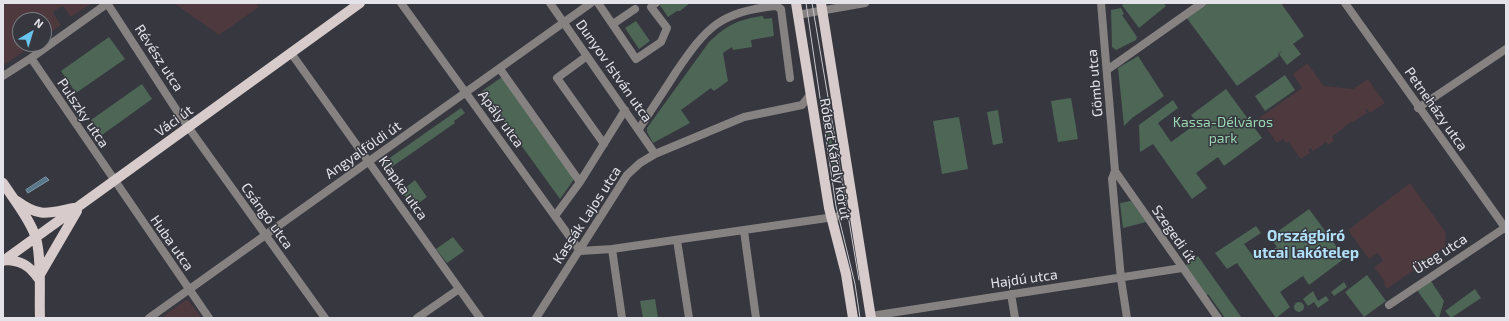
<!DOCTYPE html>
<meta charset="utf-8">
<style>
body{margin:0}
#map{position:relative;width:1509px;height:321px;overflow:hidden;background:#36373f;font-family:"Exo 2",sans-serif}
canvas{display:block}
.frame{position:absolute;inset:0;border:4px solid #e3e3e9;pointer-events:none}
.north{position:absolute;left:12px;top:12px;width:40px;height:40px;box-sizing:border-box;background:#36373f;border:1px solid #7b7c83;border-radius:50%;rotate:38deg;font-size:11px;font-weight:700;line-height:16px;text-align:center;color:#e3e3e9}
.north::after{content:'';display:block;margin:auto;width:14px;height:18px;background:#66c4ef;clip-path:polygon(50% 0,100% 100%,50% 72%,0 100%)}
</style>
<div id="map">
<canvas width="1509" height="321"></canvas>
<div class="frame"></div>
<div class="north">N</div>
</div>
<script>
const ctx = document.querySelector('canvas').getContext('2d');
ctx.lineJoin = 'round';
function paint(path, color) { ctx.fillStyle = color; ctx.fill(path, 'evenodd'); }
function strokePath(path, color, width, dash) { ctx.strokeStyle = color; ctx.lineWidth = width; ctx.lineCap = dash ? 'butt' : 'round'; ctx.setLineDash(dash || []); ctx.stroke(path); }
function drawText(font, color, halo, rows, align = 'center') {
  ctx.font = font + ' "Exo 2",sans-serif'; ctx.lineWidth = 3; ctx.setLineDash([]); ctx.textBaseline = 'middle'; ctx.strokeStyle = halo; ctx.fillStyle = color; for (const [text, x, y, turn = 0] of rows) {
    ctx.save(); ctx.translate(x, y); ctx.rotate((+turn || 0) * Math.PI / 180); ctx.textAlign = isNaN(turn) ? turn : align; if (halo) ctx.strokeText(text, 0, 0); ctx.fillText(text, 0, 0); ctx.restore();
  }
}
const education = new Path2D(`
 M 3,3 L 92,3 L 71,17 L 63,6 L 55,10 L 53,13 L 61,25 L 44,37 L 44,20 L 20,20 L 20,44 L 34,44 L 3,66 Z
 M 174,3 L 256,3 L 259,7 L 219,35 Z
 M 1307,63 L 1324,86 L 1353,89 L 1368,79 L 1385,103 L 1370,113 L 1366,108 L 1365,110 L 1367,113 L 1353,122 L 1352,121 L 1332,137 L 1334,141 L 1328,145 L 1326,142 L 1313,151 L 1311,148 L 1308,150 L 1310,153 L 1301,159 L 1289,143 L 1291,141 L 1286,143 L 1283,139 L 1277,143 L 1259,118 L 1302,88 L 1293,74 Z
 M 1410,183 L 1446,233 L 1445,247 L 1387,289 L 1384,284 L 1385,282 L 1374,267 L 1383,261 L 1378,253 L 1369,259 L 1348,230 Z
 M 187,299 L 202,318 L 161,318 Z`);
const green = new Path2D(`
 M 661,3 L 690,3 L 680,11 L 677,11 L 668,17 L 659,4 Z
 M 1125,3 L 1163,3 L 1166,6 L 1139,28 L 1122,5 Z
 M 1197,3 L 1281,3 L 1304,36 L 1293,44 L 1301,54 L 1287,65 L 1279,54 L 1283,50 L 1278,54 L 1279,56 L 1237,86 L 1186,17 Z
 M 1121,8 L 1124,14 L 1122,15 L 1137,37 L 1136,40 L 1116,50 L 1112,47 L 1111,10 Z
 M 763,16 L 764,19 L 772,18 L 774,36 L 751,40 L 752,47 L 733,50 L 732,47 L 723,53 L 728,81 L 714,91 L 711,88 L 681,110 L 690,123 L 653,143 L 647,132 L 647,128 L 709,42 C 727,25 739,19 763,16 Z
 M 636,21 L 650,41 L 639,49 L 625,28 Z
 M 109,37 L 125,59 L 76,93 L 61,71 Z
 M 1138,56 L 1164,96 L 1132,118 L 1124,126 L 1118,68 Z
 M 1285,75 L 1295,90 L 1265,111 L 1255,96 Z
 M 502,77 L 575,178 L 560,199 L 482,91 Z
 M 142,84 L 152,99 L 102,135 L 91,120 Z
 M 1226,89 L 1262,138 L 1224,166 L 1218,157 L 1196,173 L 1207,188 L 1192,199 L 1153,144 L 1140,152 L 1139,125 L 1173,100 L 1178,108 L 1158,123 L 1171,142 L 1197,123 L 1191,115 Z
 M 1071,98 L 1078,139 L 1058,142 L 1051,101 Z
 M 461,108 L 465,113 L 454,121 L 455,123 L 386,171 L 381,164 Z
 M 998,110 L 1003,143 L 993,145 L 987,112 Z
 M 824,112 L 827,112 L 838,181 L 835,181 Z
 M 959,117 L 968,169 L 942,174 L 933,121 Z
 M 415,180 L 427,197 L 413,207 L 401,191 Z
 M 1131,201 L 1146,222 L 1123,228 L 1120,203 Z
 M 1309,209 L 1345,258 L 1309,285 L 1303,276 L 1280,292 L 1290,307 L 1276,318 L 1237,263 L 1227,269 L 1215,253 L 1256,226 L 1261,233 L 1244,244 L 1256,260 L 1277,247 L 1270,237 Z
 M 453,237 L 464,251 L 447,263 L 436,249 Z
 M 1198,256 L 1242,318 L 1225,318 L 1208,294 L 1203,298 L 1182,268 Z
 M 1367,275 L 1386,301 L 1364,317 L 1345,292 Z
 M 1429,278 L 1444,301 L 1439,318 L 1437,318 L 1414,286 Z
 M 1344,282 L 1347,287 L 1334,296 L 1331,292 Z
 M 1475,289 L 1481,298 L 1451,318 L 1445,311 Z
 M 1313,291 L 1318,301 L 1326,296 L 1329,300 L 1318,308 L 1314,302 L 1308,306 L 1303,299 Z
 M 655,299 L 658,318 L 643,318 L 640,301 Z
 M1294 307a5 5 0 1 1 10 0a5 5 0 1 1-10 0Z`);
const water = new Path2D(`
 M 46,177 L 49,180 L 28,193 L 26,190 Z`);
const minor = new Path2D(`
 M 107,3 L 181,117 L 325,318
 M 401,3 L 580,251 L 612,249 L 855,214
 M 550,3 L 655,154
 M 598,3 L 636,59 L 661,42 L 667,28 L 651,7 L 656,3
 M 1101,3 L 1115,171 L 1218,318
 M 1345,3 L 1506,229
 M 797,15 L 865,3
 M 613,24 L 635,9
 M 291,53 L 480,318
 M 587,56 L 557,78 L 604,144
 M 31,58 L 209,318
 M 500,69 L 580,182
 M 1107,70 L 1202,3
 M 3,76 L 31,58 L 108,3
 M 1418,108 L 1506,49
 M 639,129 C 651,110 664,91 676,72 C 706,28 720,11 776,6 L 781,9 L 790,78
 M 1115,171 L 1112,179 L 1121,279 L 1127,318
 M 555,216 L 580,182 L 625,110
 M 744,231 L 756,318
 M 677,240 L 689,318
 M 612,249 L 622,318
 M 1011,294 L 1015,318
 M 1389,305 L 1506,227
 M 871,316 L 1182,268
 M 149,318 L 591,3
 M 417,318 L 459,289
 M 536,318 L 627,175 L 640,163 L 655,154 L 744,117 L 802,105 L 810,95`);
const major = new Path2D(`
 M 796,3 L 829,208 L 846,274 L 853,318
 M 821,3 L 871,318
 M 3,183 C 14,200 30,219 36,238 C 42,260 39,295 40,318
 M 17,201 C 40,218 48,213 74,208
 M 4,260 C 20,260 29,265 38,278
 M 3,261 L 360,3
 M 38,278 L 77,211`);
const tram = new Path2D(`
 M 806,3 L 836,206 L 855,284 L 860,318
 M 812,3 L 859,280`);
const streetNames = [
 ["Révész utca",159,58,57],
 ["Dunyov István utca",614,71,55],
 ["Gömb utca",1095,83,-95],
 ["Petneházy utca",1436,109,55],
 ["Pulszky utca",83,113,56],
 ["Apály utca",501,119,54],
 ["Váci út",174,121,-36],
 ["Angyalföldi út",363,150,-35],
 ["Róbert Károly körút",835,159,80],
 ["Klapka utca",403,188,55],
 ["Kassák Lajos utca",587,215,-57],
 ["Csángó utca",267,216,54],
 ["Szegedi út",1174,234,55],
 ["Huba utca",172,243,55],
 ["Üteg utca",1440,254,-33],
 ["Hajdú utca",1024,279,-8]
];
const parkNames = [
 ["Kassa-Délváros",1223,122],
 ["park",1223,138]
];
const neighbourhoodNames = [
 ["Országbíró",1306,236],
 ["utcai lakótelep",1306,253]
];
paint(education, '#4d393e');
paint(green, '#4d6656');
paint(water, '#58788c');
strokePath(water, '#8298a8', 1);
strokePath(minor, '#878282', 8);
strokePath(major, '#d7cbcb', 10);
strokePath(tram, '#c7c7ce', 1);
drawText('14px', '#e3e3e9', '#36373f', streetNames);
drawText('14px', '#9bd5b1', '#36373f', parkNames);
drawText('bold 15px', '#b0e0f8', '#36373f', neighbourhoodNames);
</script>
